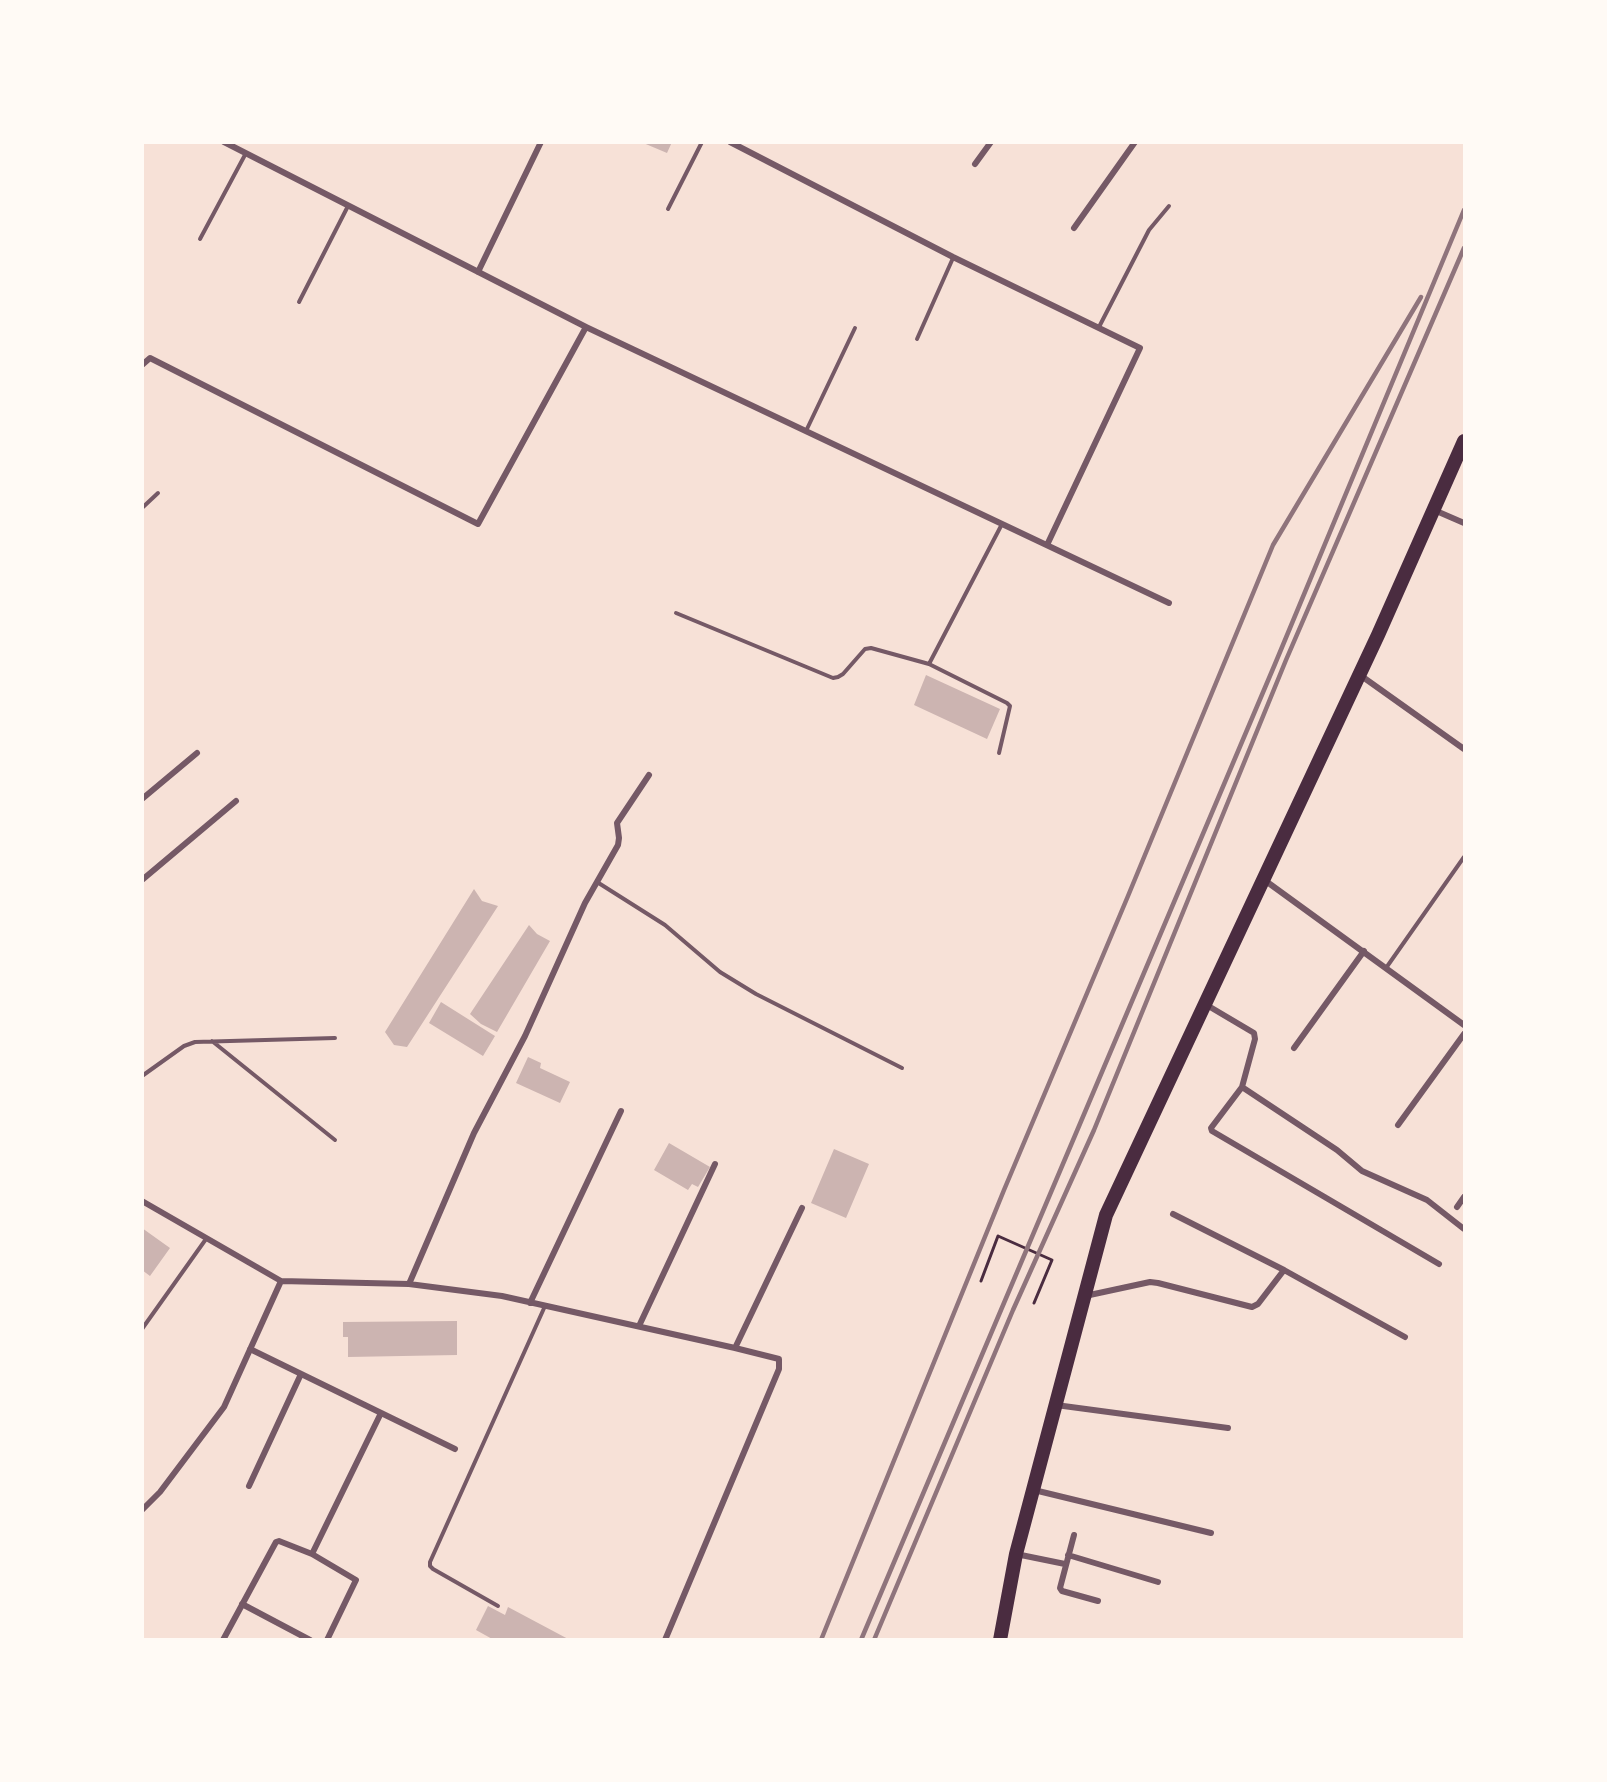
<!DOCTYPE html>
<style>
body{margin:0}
#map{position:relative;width:1607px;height:1782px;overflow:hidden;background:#f7e1d7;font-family:"IBM Plex Serif",serif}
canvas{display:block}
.frame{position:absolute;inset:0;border:144px solid #fffaf5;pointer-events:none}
</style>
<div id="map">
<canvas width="1607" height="1782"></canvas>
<div class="frame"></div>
</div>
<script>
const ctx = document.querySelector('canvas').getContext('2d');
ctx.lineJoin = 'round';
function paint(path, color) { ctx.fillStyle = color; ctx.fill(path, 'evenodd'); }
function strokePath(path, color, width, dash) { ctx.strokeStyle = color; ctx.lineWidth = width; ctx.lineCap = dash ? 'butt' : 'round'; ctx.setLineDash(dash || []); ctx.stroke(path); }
const building = new Path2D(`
 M 641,142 L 672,142 L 667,153 Z
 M 926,675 L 1000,709 L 987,739 L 914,705 Z
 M 474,889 L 482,901 L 498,906 L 407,1047 L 394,1045 L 385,1032 Z
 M 529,925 L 537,934 L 550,941 L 497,1032 L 481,1024 L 470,1014 Z
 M 441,1002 L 495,1036 L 483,1056 L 429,1023 Z
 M 528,1057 L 541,1063 L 540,1068 L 570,1082 L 560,1103 L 516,1083 Z
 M 669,1143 L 710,1167 L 698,1187 L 692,1184 L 688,1190 L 654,1170 Z
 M 834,1149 L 869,1164 L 846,1218 L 811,1203 Z
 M 142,1228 L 170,1248 L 150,1276 L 142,1270 Z
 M 457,1321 L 457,1355 L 348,1357 L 348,1337 L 343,1337 L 343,1322 Z
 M 488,1606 L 505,1615 L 508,1607 L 570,1640 L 494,1640 L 476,1630 Z`);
const path = new Path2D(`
 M 981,1281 L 998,1236 L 1052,1260 L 1034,1303`);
const service = new Path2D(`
 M 668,209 L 702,142
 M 200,239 L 246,153
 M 299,302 L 348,206
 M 1099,327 L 1149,230 L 1169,206
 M 917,339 L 953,258
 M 806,431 L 855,328
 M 142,508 L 158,493
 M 676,613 L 833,678 L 838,677 L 843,674 L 865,649 L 871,648 L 929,664 L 1002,524
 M 929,664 L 1007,703 L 1010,706 L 999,753
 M 597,882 L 665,925 L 720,972 L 756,994 L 902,1068
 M 1386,968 L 1464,857
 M 212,1041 L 335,1140
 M 142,1076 L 184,1046 L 195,1042 L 335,1038
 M 142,1329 L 206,1239
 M 498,1606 L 433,1569 L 430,1566 L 430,1562 L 545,1306`);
const minor = new Path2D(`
 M 224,142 L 586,327 L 1169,603
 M 730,142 L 953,257 L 1140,348 L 1047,545
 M 975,164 L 991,142
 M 1074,228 L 1135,142
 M 478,272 L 541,142
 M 142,365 L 150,358 L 478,524 L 586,327
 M 1434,510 L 1464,523
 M 1360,675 L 1464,749
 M 142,799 L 197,753
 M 1263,879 L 1464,1025
 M 142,880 L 236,801
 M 1205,1004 L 1254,1033 L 1255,1039 L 1242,1087 L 1337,1150 L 1362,1171 L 1427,1200 L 1464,1229
 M 1294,1048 L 1364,951
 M 1242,1087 L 1211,1128 L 1212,1131 L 1439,1264
 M 1398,1125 L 1464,1034
 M 142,1201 L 281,1281 L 409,1284 L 502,1296 L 735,1348 L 779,1359 L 779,1369 L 665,1640
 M 1457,1207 L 1464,1197
 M 1173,1214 L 1284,1270 L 1405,1337
 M 409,1284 L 474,1133 L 525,1036 L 585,903 L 618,845 L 619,838 L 617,823 L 649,775
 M 1085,1296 L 1150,1282 L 1158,1283 L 1252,1307 L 1258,1304 L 1284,1270
 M 530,1303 L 621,1111
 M 639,1326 L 715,1164
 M 735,1348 L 802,1208
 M 250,1349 L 455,1449
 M 1056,1405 L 1228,1428
 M 249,1486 L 301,1374
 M 1034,1490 L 1211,1533
 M 142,1510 L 160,1492 L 224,1407 L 281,1281
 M 1074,1535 L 1060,1588 L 1062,1591 L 1098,1601
 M 312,1554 L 356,1580 L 327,1640
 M 1016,1554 L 1065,1564
 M 1068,1555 L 1158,1582
 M 242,1604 L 310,1640
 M 223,1640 L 276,1542 L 279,1541 L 312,1554 L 381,1413`);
const trunk = new Path2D(`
 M 1000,1640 L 1016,1554 L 1106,1215 L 1378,635 L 1464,441`);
const rail = new Path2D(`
 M 821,1640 L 1004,1190 L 1128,896 L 1273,545 L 1421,297
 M 861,1640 L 1275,664 L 1464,210
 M 874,1640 L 1013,1310 L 1094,1130 L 1286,660 L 1464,248`);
paint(building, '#ccb4b1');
strokePath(path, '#4a2c40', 3);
strokePath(service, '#755966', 4);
strokePath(minor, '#755966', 6);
strokePath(trunk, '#4a2c40', 14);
strokePath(rail, '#8f747c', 4.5);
</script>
